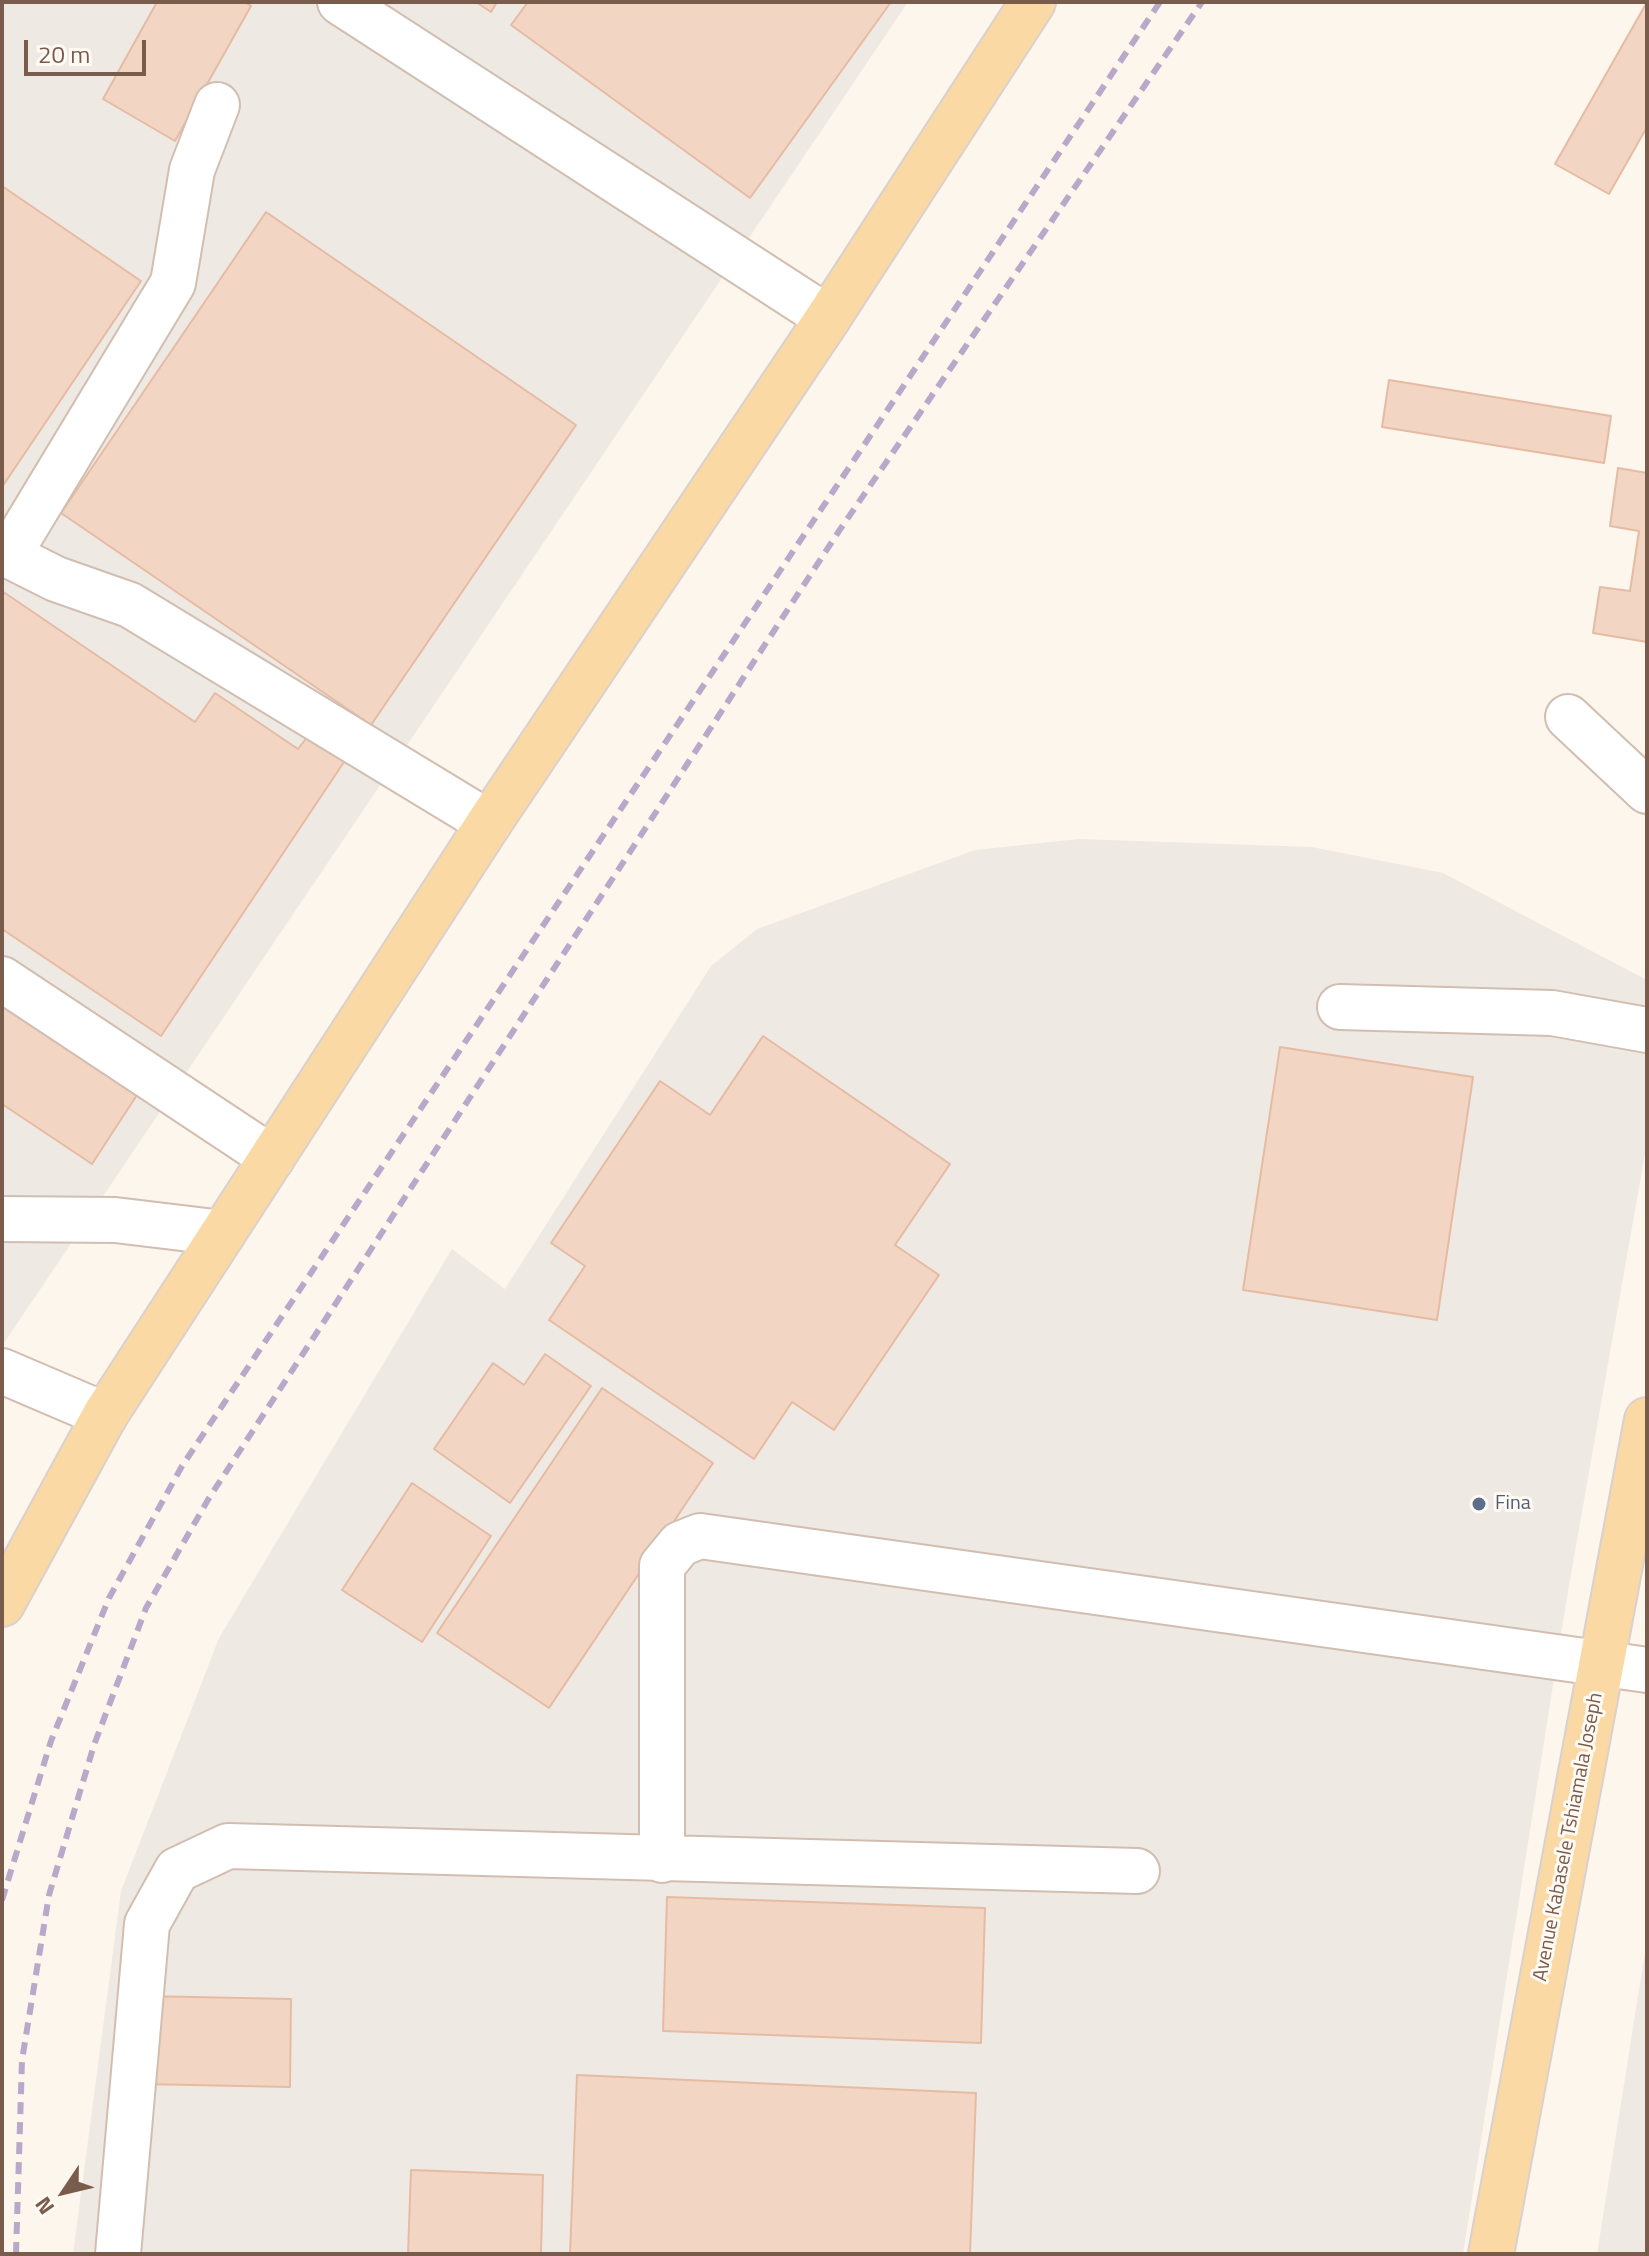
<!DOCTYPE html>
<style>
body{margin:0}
#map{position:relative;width:1649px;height:2256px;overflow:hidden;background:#fdf6ec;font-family:"Titillium Web",sans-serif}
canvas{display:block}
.frame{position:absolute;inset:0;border:4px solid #7a5c4d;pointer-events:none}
.north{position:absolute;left:24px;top:2152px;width:80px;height:80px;-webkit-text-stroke:6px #fffaf3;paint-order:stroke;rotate:235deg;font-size:22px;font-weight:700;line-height:32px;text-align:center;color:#7a5c4d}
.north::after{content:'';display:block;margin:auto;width:28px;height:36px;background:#7a5c4d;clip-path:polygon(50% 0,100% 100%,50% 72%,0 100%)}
.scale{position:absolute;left:24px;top:40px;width:122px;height:36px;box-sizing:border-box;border:4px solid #7a5c4d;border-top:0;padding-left:10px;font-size:24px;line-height:28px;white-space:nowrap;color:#7a5c4d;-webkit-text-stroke:6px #fffaf3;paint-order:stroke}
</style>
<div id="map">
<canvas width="1649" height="2256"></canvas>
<div class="frame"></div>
<div class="north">N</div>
<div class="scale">20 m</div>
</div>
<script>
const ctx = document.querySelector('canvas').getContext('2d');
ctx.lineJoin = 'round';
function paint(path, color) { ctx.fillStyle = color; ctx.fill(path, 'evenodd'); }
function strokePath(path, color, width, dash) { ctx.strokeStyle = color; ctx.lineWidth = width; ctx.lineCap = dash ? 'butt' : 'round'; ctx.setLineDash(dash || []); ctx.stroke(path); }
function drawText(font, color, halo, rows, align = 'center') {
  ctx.font = font + ' "Titillium Web",sans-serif'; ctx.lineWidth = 6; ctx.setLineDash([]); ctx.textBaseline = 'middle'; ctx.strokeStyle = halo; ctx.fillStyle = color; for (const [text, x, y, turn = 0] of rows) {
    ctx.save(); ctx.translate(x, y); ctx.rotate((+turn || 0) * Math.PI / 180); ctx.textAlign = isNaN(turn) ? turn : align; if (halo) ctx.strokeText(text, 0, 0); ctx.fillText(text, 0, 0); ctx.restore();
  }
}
const industrial = new Path2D(`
 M 2,2 L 908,2 L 2,1346 Z
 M 1079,839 L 1312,847 L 1443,873 L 1647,980 L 1647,1142 L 1566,1603 L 1463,2254 L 73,2254 L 121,1891 L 219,1638 L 452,1249 L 505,1289 L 711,966 L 757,929 L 975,850 Z
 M 1647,1940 L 1647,2254 L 1597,2254 Z`);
const building = new Path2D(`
 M 157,2 L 245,2 L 251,6 L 175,141 L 103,99 Z
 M 476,2 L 497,2 L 491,12 Z
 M 528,2 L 891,2 L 750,198 L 511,25 Z
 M 1647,2 L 1647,127 L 1609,194 L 1555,164 Z
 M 2,186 L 141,281 L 2,487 Z
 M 266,212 L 576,425 L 371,725 L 61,513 Z
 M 1389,380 L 1611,416 L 1604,463 L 1382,427 Z
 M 1618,468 L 1647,473 L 1647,642 L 1593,633 L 1600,587 L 1630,591 L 1639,531 L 1610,526 Z
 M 2,591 L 195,722 L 215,693 L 298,749 L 311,732 L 348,756 L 161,1036 L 2,929 Z
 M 2,1005 L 137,1095 L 92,1164 L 2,1104 Z
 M 763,1036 L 950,1164 L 895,1245 L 939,1275 L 834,1430 L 792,1402 L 754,1459 L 549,1320 L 585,1266 L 551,1243 L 660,1081 L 710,1115 Z
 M 1280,1047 L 1473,1077 L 1437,1320 L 1243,1290 Z
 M 545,1354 L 591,1386 L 510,1503 L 434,1449 L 493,1363 L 524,1385 Z
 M 602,1388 L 713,1463 L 549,1708 L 437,1633 Z
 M 412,1483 L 491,1536 L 422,1642 L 342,1590 Z
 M 667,1897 L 985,1908 L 981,2043 L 663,2031 Z
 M 144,1996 L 291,1999 L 290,2087 L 142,2084 Z
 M 577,2075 L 976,2093 L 970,2254 L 570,2254 Z
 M 411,2170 L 543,2175 L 541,2254 L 408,2254 Z`);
const minor = new Path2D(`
 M 340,2 L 828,318
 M 2,552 L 56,579 L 130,605 L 489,823
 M 8,556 L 173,283 L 192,170 L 217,105
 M 1568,717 L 1647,791
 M 2,979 L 272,1158
 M 1340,1007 L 1552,1013 L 1647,1030
 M 2,1219 L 115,1220 L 223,1233
 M 2,1371 L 105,1415
 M 662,1860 L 662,1566 L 680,1544 L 700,1536 L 1647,1670
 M 118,2254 L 147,1924 L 177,1870 L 228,1846 L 1137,1871`);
const major = new Path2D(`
 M 2,1604 L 105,1415 L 489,823 L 828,318 L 1033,2
 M 1491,2254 L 1647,1420`);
const rail = new Path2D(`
 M 2,1900 L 51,1741 L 109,1598 L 182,1466 L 1160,2
 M 16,2254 L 22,2060 L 49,1895 L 94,1745 L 146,1608 L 209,1498 L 839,531 L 1202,2`);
const markers = [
 [1479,1504,8,"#5c6f8a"]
];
const serviceNames = [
 ["Fina",1495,1504]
];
const streetNames = [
 ["Avenue Kabasele Tshiamala Joseph",1569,1837,-79]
];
paint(industrial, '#efe9e4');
paint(building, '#f3d5c3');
strokePath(building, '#e6bba3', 2);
strokePath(minor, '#d1beb0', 48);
strokePath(major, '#dad1cd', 48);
strokePath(minor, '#fff', 44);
strokePath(major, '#fbd9a5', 44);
strokePath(rail, '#b9a8c9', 6, [12, 8]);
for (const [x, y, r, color] of markers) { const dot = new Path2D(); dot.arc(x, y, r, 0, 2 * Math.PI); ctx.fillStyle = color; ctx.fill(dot); strokePath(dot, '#fffaf3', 3); }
drawText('20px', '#4e5e75', '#fffaf3', serviceNames, 'left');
drawText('20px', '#7a5c4d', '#fffaf3', streetNames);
</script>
